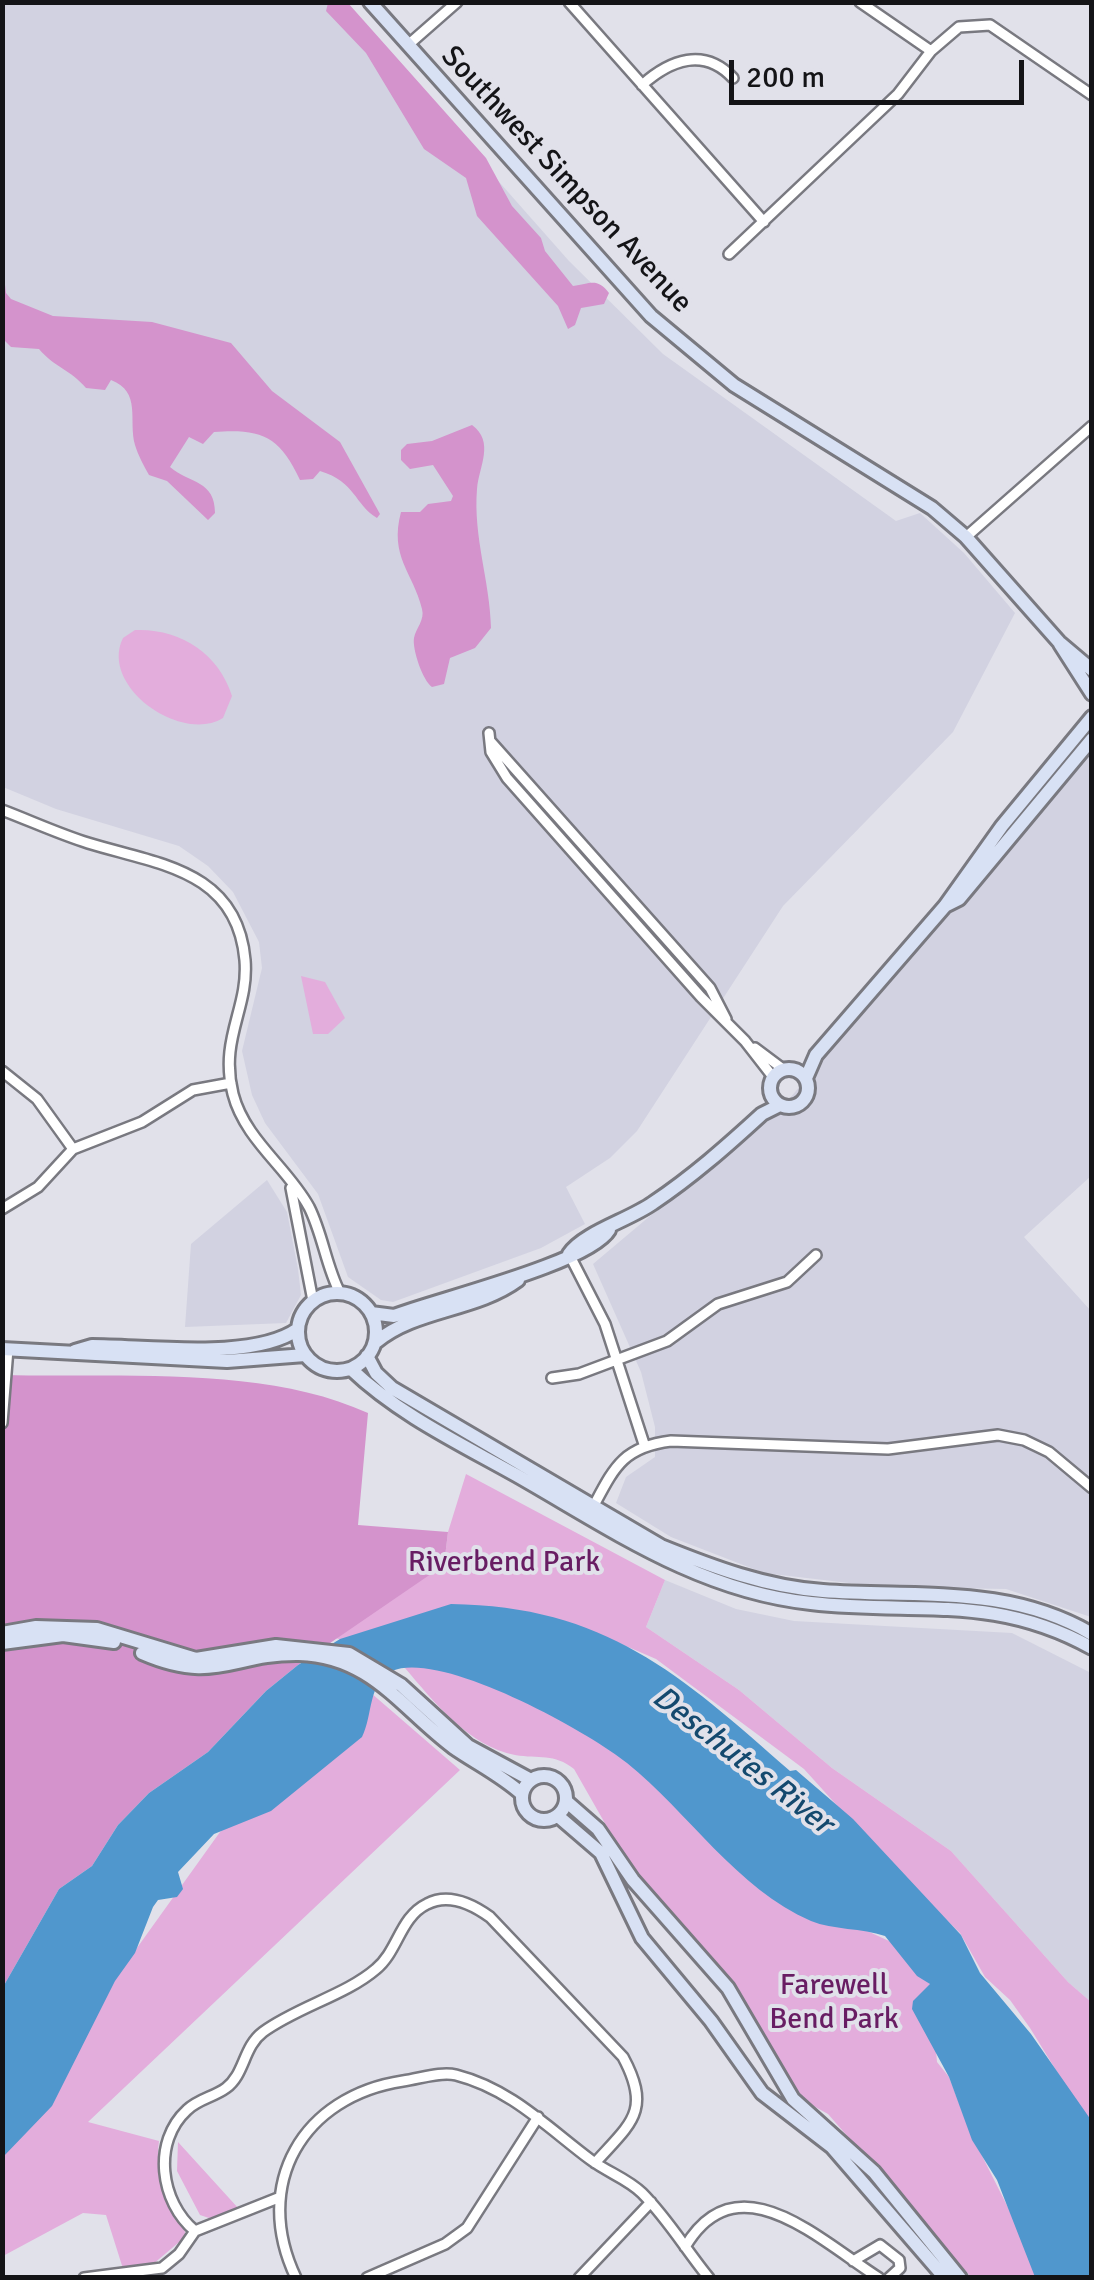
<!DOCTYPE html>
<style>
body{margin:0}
#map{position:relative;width:1094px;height:2280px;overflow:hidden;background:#e1e1ea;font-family:Signika,sans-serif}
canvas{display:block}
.frame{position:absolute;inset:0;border:5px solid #141417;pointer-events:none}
.scale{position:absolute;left:729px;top:60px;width:295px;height:45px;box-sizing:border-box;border:5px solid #141417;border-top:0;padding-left:12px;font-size:30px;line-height:35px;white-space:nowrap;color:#141417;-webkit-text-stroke:8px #e1e1ea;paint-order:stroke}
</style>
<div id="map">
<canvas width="1094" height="2280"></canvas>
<div class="frame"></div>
<div class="scale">200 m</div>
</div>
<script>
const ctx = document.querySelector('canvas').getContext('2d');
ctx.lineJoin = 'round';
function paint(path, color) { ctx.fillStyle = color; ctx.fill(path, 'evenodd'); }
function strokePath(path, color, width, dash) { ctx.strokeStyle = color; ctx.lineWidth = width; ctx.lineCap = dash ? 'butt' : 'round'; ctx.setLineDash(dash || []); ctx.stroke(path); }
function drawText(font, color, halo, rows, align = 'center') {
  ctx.font = font + ' Signika,sans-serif'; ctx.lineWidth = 8; ctx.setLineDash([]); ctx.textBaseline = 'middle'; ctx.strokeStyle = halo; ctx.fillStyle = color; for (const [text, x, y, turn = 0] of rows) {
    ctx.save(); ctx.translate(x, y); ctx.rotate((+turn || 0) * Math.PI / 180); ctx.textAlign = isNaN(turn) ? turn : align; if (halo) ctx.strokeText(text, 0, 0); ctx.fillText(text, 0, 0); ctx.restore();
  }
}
const built = new Path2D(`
 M 2,3 L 341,3 L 569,261 L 663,354 L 896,521 L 920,513 L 964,553 L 1015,613 L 953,732 L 783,906 L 637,1131 L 610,1158 L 566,1187 L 585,1224 L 541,1248 L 393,1302 L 381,1300 L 348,1277 L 318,1194 L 265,1123 L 252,1095 L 242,1051 L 262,968 L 259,942 L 233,892 L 208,866 L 179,846 L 56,809 L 3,787 Z
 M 1091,741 L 1091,1176 L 1024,1237 L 1091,1311 L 1091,1617 L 1006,1589 L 883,1587 L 764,1573 L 671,1537 L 616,1503 L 626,1477 L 655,1457 L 655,1427 L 641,1372 L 593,1264 L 790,1098 Z
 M 267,1180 L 287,1212 L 298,1269 L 301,1295 L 286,1323 L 185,1327 L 191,1244 Z
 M 665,1580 L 736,1609 L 794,1621 L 1012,1633 L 1091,1673 L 1091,2002 L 1068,1982 L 951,1851 L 832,1768 L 739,1690 L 646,1627 Z`);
const green = new Path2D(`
 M 135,630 C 179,628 219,653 232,696 L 223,718 C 181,744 99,686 123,638 Z
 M 301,976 L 325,982 L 345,1018 L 328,1034 L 313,1034 Z
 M 466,1474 L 665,1580 L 646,1627 L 739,1690 L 832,1768 L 951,1851 L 1068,1982 L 1091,2002 L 1091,2127 L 1030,2028 L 1010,2000 L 985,1977 L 960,1933 L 898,1873 L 804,1769 L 656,1659 L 619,1643 L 350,1642 L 324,1635 L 444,1565 L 448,1532 Z
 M 422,1657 L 578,1721 L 830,1914 L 900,1946 L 930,1984 L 937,2062 L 949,2077 L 970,2132 L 1043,2277 L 971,2277 L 828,2114 L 801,2099 L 790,2086 L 742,1998 L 673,1913 L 635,1876 L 574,1769 C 554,1753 539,1759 515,1755 C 470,1747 433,1701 405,1668 L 398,1668 Z
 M 371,1693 L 460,1770 L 88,2122 L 159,2141 C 152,2183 187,2204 185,2237 L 152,2265 L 125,2275 L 106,2215 L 83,2213 L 3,2256 L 3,2135 L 220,1832 Z
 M 178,2142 L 239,2209 L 209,2218 L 200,2215 L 177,2171 Z`);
const forest = new Path2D(`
 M 328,3 L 348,3 L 486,158 L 512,206 L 541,238 L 545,251 L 573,286 C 590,284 597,277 609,293 L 604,304 L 581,308 L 575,325 L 568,329 L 558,306 L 477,216 L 466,178 L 424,149 L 366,53 L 326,11 Z
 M 3,268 L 6,293 L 11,299 L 53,316 L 152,322 L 231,343 L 272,391 L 340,442 L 380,514 L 377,518 C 354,504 356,482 320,471 L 313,479 L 300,480 C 279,435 261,429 214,432 L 203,444 L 189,437 L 170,467 C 190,484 215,480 215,513 L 208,520 L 167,481 L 149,475 C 144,466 138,455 135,445 C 128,420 142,392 111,380 L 105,390 L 86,388 C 71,370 54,367 39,349 L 11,347 L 3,339 Z
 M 472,425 C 495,442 479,466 477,489 C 473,537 490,581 491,628 L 475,648 L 450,658 L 444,684 L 432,687 C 423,681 412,649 414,638 C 416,628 425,620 422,609 C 413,572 389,557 401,512 L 420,512 L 428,504 L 451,501 L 453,496 L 433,465 L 410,469 L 401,460 L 401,450 L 407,444 L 432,441 Z
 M 3,1375 C 118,1378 263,1365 368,1413 L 358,1525 L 448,1532 L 444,1565 L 298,1665 L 266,1691 L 208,1752 L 149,1793 L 118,1825 L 92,1866 L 59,1889 L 3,1987 Z`);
const water = new Path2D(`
 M 451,1604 C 605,1606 680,1674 790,1771 L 796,1770 L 853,1819 L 961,1935 L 980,1973 L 1031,2034 L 1091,2120 L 1091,2277 L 1035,2277 L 997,2180 L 972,2140 L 949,2077 L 912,2009 L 913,2001 L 930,1984 L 917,1976 L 885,1936 C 862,1928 833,1930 811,1921 C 737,1889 688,1812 627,1763 C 587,1731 441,1650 392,1671 C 368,1682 373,1715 362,1737 L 271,1811 L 214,1834 L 178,1872 L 183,1889 L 177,1897 L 158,1900 L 153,1907 L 135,1953 L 115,1981 L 52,2106 L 3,2157 L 3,1987 L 59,1889 L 92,1866 L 118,1825 L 149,1793 L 208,1752 L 266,1691 L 298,1665 L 340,1639 Z`);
const street = new Path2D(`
 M 569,2 L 764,222
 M 860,2 L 931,51
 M 408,45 L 457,2
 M 642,85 C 670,60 704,47 733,78
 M 729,254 L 898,94 L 931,51 L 959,27 L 990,25 L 1092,95
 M 966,537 L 1092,426
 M 489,733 L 491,752 L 507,778 L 701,997 L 745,1041 L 773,1077
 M 491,742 L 710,988 L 726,1019
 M 2,810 C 31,821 59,834 88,843 C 156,864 237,869 245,960 C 249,1009 219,1038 233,1094 C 245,1140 288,1168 309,1207 C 323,1235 326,1266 340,1293
 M 755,1048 L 783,1069
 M 2,1071 L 37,1099 L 73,1149
 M 291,1188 L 313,1301
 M 2,1209 L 38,1187 L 73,1149 L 142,1122 L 193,1090 L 231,1083
 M 569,1254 L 605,1324 L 644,1444
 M 552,1378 L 579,1374 L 667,1341 L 718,1304 L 787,1282 L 816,1255
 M 2,1423 L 8,1349
 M 592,1509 C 614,1468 622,1447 671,1441 L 888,1449 L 998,1435 L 1024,1440 L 1049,1452 L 1092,1488
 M 195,2231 C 160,2202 152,2142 187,2110 C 198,2099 214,2097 226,2088 C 245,2074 243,2047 263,2032 C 297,2007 346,1995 376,1969 C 398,1951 400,1917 427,1904 C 448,1893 472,1904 490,1917 L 623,2057 C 652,2111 631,2123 595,2163
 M 685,2247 C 737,2159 818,2239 879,2278
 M 853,2261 L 880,2245 L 899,2260 L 900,2268 L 889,2278
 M 84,2278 L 162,2268 L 179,2254 L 195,2231 L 278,2198
 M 296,2278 C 251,2184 303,2096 403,2081 C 419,2079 441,2071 456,2075 C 511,2089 548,2128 591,2160 C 607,2172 628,2179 642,2193 C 668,2219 686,2250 709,2278
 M 367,2278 L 445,2244 L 467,2228 L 538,2117
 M 579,2278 L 651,2202`);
const secondary = new Path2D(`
 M 370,2 L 651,316 L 734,385 L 932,508 L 966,537 L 1059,642 L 1092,670
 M 1060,644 L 1092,694
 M 947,905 L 959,899 L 1092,739
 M770 1088a19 19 0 1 1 38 0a19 19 0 1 1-38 0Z
 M 806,1078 L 816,1055 L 945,906 L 1002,826 L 1092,717
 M 569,1254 C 583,1233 629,1220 653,1203 C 692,1177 727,1146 762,1114 L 780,1105
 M298 1332a39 39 0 1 1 78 0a39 39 0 1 1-78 0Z
 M 371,1313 L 394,1316 C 439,1299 589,1263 609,1230
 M 376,1342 C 415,1309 476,1311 518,1280
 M 2,1349 L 227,1361 L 305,1355
 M 75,1351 L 92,1346 C 148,1346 253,1361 298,1329
 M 367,1356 L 376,1373 L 392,1388 L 661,1546 C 713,1567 766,1587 823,1591 C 916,1598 1007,1584 1092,1634
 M 351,1369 C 398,1414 459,1443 516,1475 C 611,1529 698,1591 811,1603 C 916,1615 993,1593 1092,1648
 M 2,1633 L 36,1627 L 97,1629 L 196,1659 L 276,1646 L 349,1654 L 401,1685 L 468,1746 L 531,1780
 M 2,1643 L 63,1635 L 114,1642
 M 142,1653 C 216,1685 232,1653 299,1654 C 371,1656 401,1708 453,1747 C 476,1763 501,1775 522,1794
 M522 1798a22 22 0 1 1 44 0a22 22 0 1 1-44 0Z
 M 566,1801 L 598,1829 L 633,1880 L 728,1988 L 793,2099 L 874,2172 L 960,2278
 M 558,1816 L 601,1853 L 642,1938 L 711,2021 L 762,2093 L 832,2147 L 945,2278`);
const streetNames = [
 ["Southwest Simpson Avenue",566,180,47]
];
const parkNames = [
 ["Riverbend Park",504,1563],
 ["Farewell",834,1986],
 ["Bend Park",834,2020]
];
const waterNames = [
 ["Deschutes River",742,1761,38]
];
paint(built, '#d2d2e1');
paint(green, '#e3addc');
paint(forest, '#d493cc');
paint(water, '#5097cd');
strokePath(street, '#797980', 14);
strokePath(secondary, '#797980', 18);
strokePath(street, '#fff', 9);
strokePath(secondary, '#d8e1f4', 12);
drawText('30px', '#141417', '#e1e1ea', streetNames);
drawText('30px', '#681d63', '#e1e1ea', parkNames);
drawText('italic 32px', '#14496e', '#e1e1ea', waterNames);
</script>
